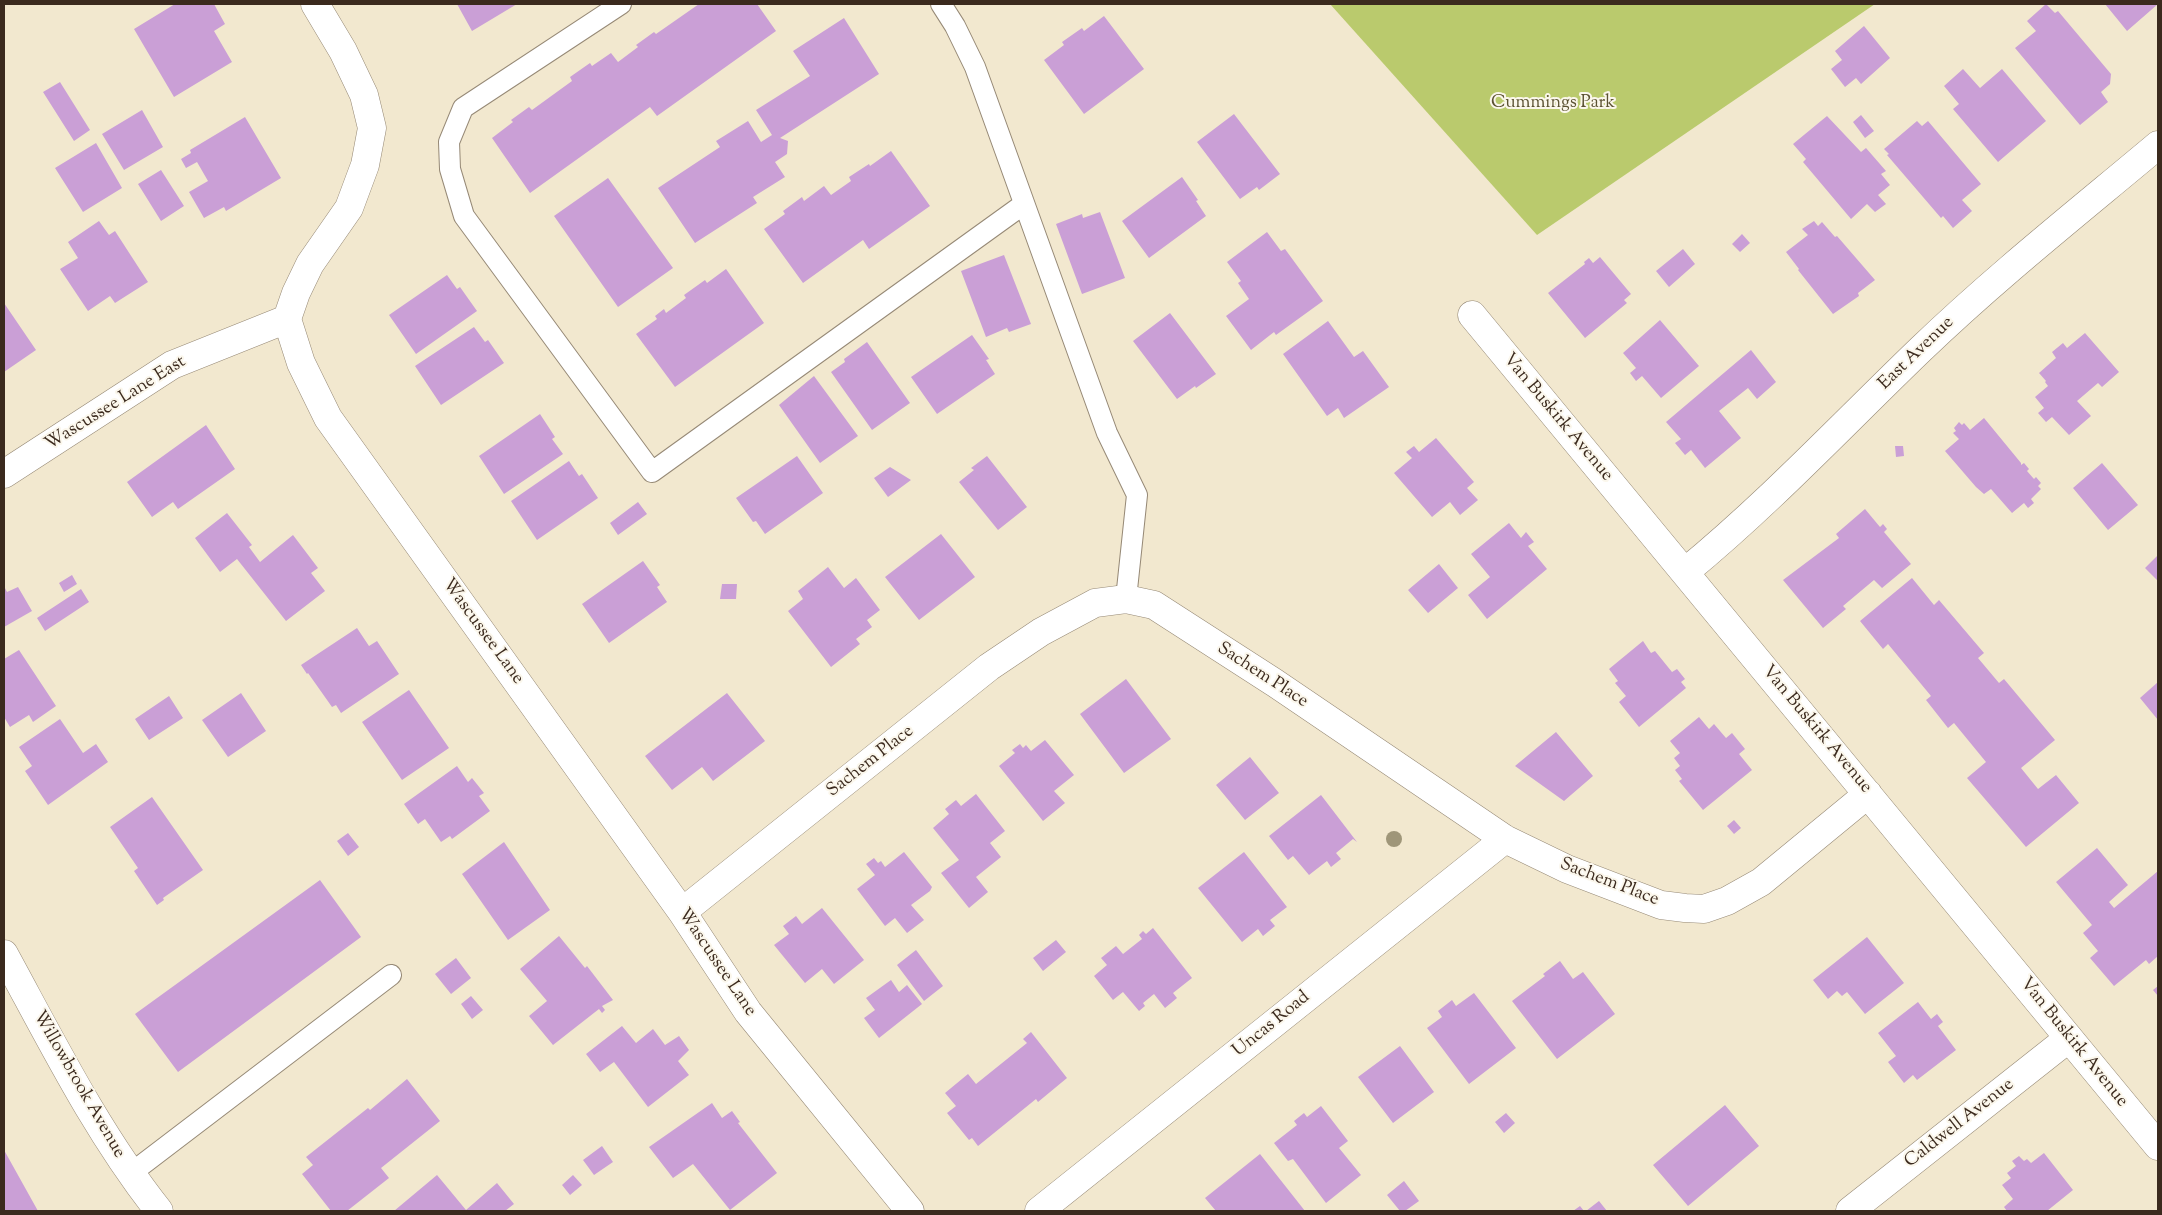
<!DOCTYPE html>
<style>
body{margin:0}
#map{position:relative;width:2162px;height:1215px;overflow:hidden;background:#f2e8cf;font-family:"Sorts Mill Goudy",serif}
canvas{display:block}
.frame{position:absolute;inset:0;border:5px solid #3b2a1e;pointer-events:none}
</style>
<div id="map">
<canvas width="2162" height="1215"></canvas>
<div class="frame"></div>
</div>
<script>
const ctx = document.querySelector('canvas').getContext('2d');
ctx.lineJoin = 'round';
function paint(path, color) { ctx.fillStyle = color; ctx.fill(path, 'evenodd'); }
function strokePath(path, color, width, dash) { ctx.strokeStyle = color; ctx.lineWidth = width; ctx.lineCap = dash ? 'butt' : 'round'; ctx.setLineDash(dash || []); ctx.stroke(path); }
function drawText(font, color, halo, rows, align = 'center') {
  ctx.font = font + ' "Sorts Mill Goudy",serif'; ctx.lineWidth = 4; ctx.setLineDash([]); ctx.textBaseline = 'middle'; ctx.strokeStyle = halo; ctx.fillStyle = color; for (const [text, x, y, turn = 0] of rows) {
    ctx.save(); ctx.translate(x, y); ctx.rotate((+turn || 0) * Math.PI / 180); ctx.textAlign = isNaN(turn) ? turn : align; if (halo) ctx.strokeText(text, 0, 0); ctx.fillText(text, 0, 0); ctx.restore();
  }
}
const green = new Path2D(`
 M 1330,4 L 1875,4 L 1537,235 Z`);
const building = new Path2D(`
 M 175,4 L 214,4 L 225,24 L 214,31 L 232,62 L 174,97 L 134,29 Z
 M 457,4 L 517,4 L 472,31 Z
 M 699,4 L 757,4 L 776,31 L 657,116 L 650,107 L 530,193 L 492,138 L 513,122 L 511,120 L 529,107 L 532,110 L 572,81 L 570,77 L 590,63 L 592,66 L 611,53 L 618,62 L 638,47 L 636,45 L 654,32 L 656,34 Z
 M 2046,4 L 2055,13 L 2058,11 L 2111,74 L 2110,84 L 2101,92 L 2108,102 L 2080,125 L 2015,48 L 2036,31 L 2027,21 Z
 M 2105,4 L 2158,4 L 2127,31 Z
 M 1104,16 L 1144,69 L 1084,114 L 1044,60 L 1064,45 L 1062,42 L 1082,28 L 1084,31 Z
 M 844,18 L 879,74 L 780,138 L 788,141 L 787,154 L 775,162 L 785,177 L 753,197 L 757,203 L 695,243 L 658,188 L 720,147 L 716,141 L 748,121 L 761,142 L 772,135 L 756,110 L 810,76 L 793,51 Z
 M 1864,26 L 1890,58 L 1861,84 L 1856,78 L 1845,87 L 1831,69 L 1842,60 L 1835,51 Z
 M 1963,69 L 1980,88 L 2002,69 L 2046,121 L 1998,162 L 1953,109 L 1959,104 L 1944,86 Z
 M 60,82 L 90,130 L 74,141 L 43,92 Z
 M 142,110 L 163,147 L 124,170 L 102,134 Z
 M 1234,114 L 1280,174 L 1259,190 L 1257,187 L 1240,199 L 1197,142 Z
 M 1861,115 L 1874,131 L 1865,138 L 1853,122 Z
 M 1827,116 L 1861,152 L 1866,148 L 1886,171 L 1881,174 L 1890,185 L 1878,195 L 1886,204 L 1875,212 L 1867,204 L 1851,219 L 1803,162 L 1806,159 L 1793,144 Z
 M 245,117 L 281,178 L 226,211 L 224,207 L 204,218 L 189,192 L 208,181 L 197,162 L 186,168 L 181,159 L 191,153 L 190,150 Z
 M 1917,121 L 1922,126 L 1928,121 L 1981,184 L 1962,200 L 1972,211 L 1953,228 L 1943,216 L 1941,218 L 1887,155 L 1889,154 L 1884,149 Z
 M 96,143 L 122,188 L 83,212 L 55,168 Z
 M 891,151 L 930,206 L 869,249 L 863,240 L 803,283 L 764,229 L 785,214 L 783,211 L 802,197 L 804,201 L 824,186 L 831,195 L 851,181 L 849,177 L 869,164 L 870,166 Z
 M 161,170 L 184,206 L 161,221 L 138,184 Z
 M 1182,177 L 1198,200 L 1196,201 L 1206,216 L 1149,258 L 1122,221 Z
 M 608,178 L 673,268 L 618,307 L 554,216 Z
 M 1100,212 L 1125,278 L 1082,294 L 1056,224 L 1082,214 L 1083,218 Z
 M 99,221 L 109,235 L 115,231 L 148,282 L 115,303 L 110,296 L 88,311 L 60,269 L 78,258 L 68,242 Z
 M 1814,221 L 1818,226 L 1822,222 L 1835,237 L 1837,236 L 1875,280 L 1858,293 L 1859,296 L 1833,314 L 1798,270 L 1799,269 L 1786,252 L 1808,235 L 1802,229 Z
 M 1267,232 L 1281,251 L 1285,249 L 1323,301 L 1276,335 L 1274,332 L 1251,350 L 1226,316 L 1249,299 L 1238,283 L 1241,281 L 1227,262 Z
 M 1742,234 L 1750,243 L 1740,252 L 1732,244 Z
 M 1683,249 L 1695,264 L 1669,287 L 1656,271 Z
 M 1004,255 L 1031,324 L 1009,332 L 1007,328 L 986,337 L 961,271 Z
 M 1600,257 L 1631,294 L 1624,300 L 1627,303 L 1585,338 L 1548,293 L 1585,264 L 1584,262 L 1589,258 L 1593,263 Z
 M 726,269 L 764,323 L 675,387 L 636,334 L 657,319 L 655,316 L 664,309 L 666,313 L 686,298 L 684,295 L 705,280 L 707,283 Z
 M 447,275 L 457,289 L 460,287 L 477,311 L 416,354 L 389,315 Z
 M 4,303 L 36,350 L 4,372 Z
 M 1170,313 L 1216,374 L 1196,388 L 1195,386 L 1177,399 L 1133,341 Z
 M 1660,320 L 1699,366 L 1661,398 L 1642,376 L 1636,381 L 1630,373 L 1636,368 L 1623,353 Z
 M 1328,321 L 1354,357 L 1363,351 L 1389,387 L 1344,418 L 1338,408 L 1327,416 L 1283,354 Z
 M 474,327 L 485,342 L 488,340 L 504,363 L 441,405 L 415,366 Z
 M 2085,333 L 2119,372 L 2102,387 L 2098,383 L 2077,401 L 2091,416 L 2069,435 L 2052,417 L 2046,422 L 2038,413 L 2044,408 L 2035,397 L 2048,386 L 2045,382 L 2046,381 L 2039,373 L 2056,358 L 2052,352 L 2063,343 L 2067,348 Z
 M 972,335 L 989,359 L 986,360 L 995,374 L 937,414 L 911,377 Z
 M 867,342 L 910,403 L 872,430 L 831,372 L 845,362 L 844,359 Z
 M 1751,350 L 1776,382 L 1757,399 L 1748,388 L 1719,411 L 1741,438 L 1705,468 L 1691,450 L 1685,455 L 1675,443 L 1681,439 L 1666,422 Z
 M 814,376 L 858,436 L 820,463 L 779,405 Z
 M 540,414 L 555,437 L 552,439 L 563,454 L 504,494 L 479,456 Z
 M 1984,418 L 2021,463 L 2021,465 L 2024,463 L 2029,469 L 2027,471 L 2034,479 L 2036,477 L 2041,483 L 2038,486 L 2041,489 L 2031,499 L 2034,503 L 2028,508 L 2024,503 L 2012,513 L 1991,489 L 1984,494 L 1976,487 L 1945,451 L 1959,439 L 1953,433 L 1956,431 L 1954,428 L 1959,422 L 1962,425 L 1964,423 L 1970,430 Z
 M 206,425 L 235,469 L 178,509 L 173,502 L 152,517 L 127,482 Z
 M 1436,438 L 1474,482 L 1467,488 L 1478,500 L 1460,515 L 1450,502 L 1432,517 L 1394,473 L 1412,458 L 1406,452 L 1414,446 L 1419,452 Z
 M 1895,446 L 1903,446 L 1904,456 L 1896,457 Z
 M 797,456 L 823,493 L 765,534 L 756,521 L 753,522 L 736,498 Z
 M 987,456 L 1027,507 L 998,530 L 959,482 L 974,470 L 971,468 Z
 M 569,461 L 579,476 L 582,474 L 598,498 L 537,540 L 511,501 Z
 M 2102,463 L 2138,505 L 2108,530 L 2073,488 Z
 M 890,467 L 911,480 L 888,497 L 874,478 Z
 M 638,502 L 647,514 L 618,535 L 610,523 Z
 M 1865,509 L 1880,527 L 1883,524 L 1887,529 L 1884,532 L 1911,564 L 1882,588 L 1874,580 L 1843,606 L 1846,609 L 1823,628 L 1783,580 L 1839,538 L 1836,534 Z
 M 227,513 L 252,545 L 249,547 L 260,562 L 293,535 L 318,568 L 311,573 L 325,591 L 286,621 L 237,559 L 220,572 L 195,538 Z
 M 1509,523 L 1521,538 L 1526,532 L 1534,542 L 1528,546 L 1547,569 L 1487,619 L 1468,595 L 1490,577 L 1471,554 Z
 M 941,534 L 975,577 L 919,620 L 885,577 Z
 M 2158,555 L 2158,581 L 2145,568 Z
 M 643,561 L 660,585 L 657,587 L 667,602 L 609,643 L 582,604 Z
 M 1439,564 L 1458,588 L 1428,613 L 1408,590 Z
 M 828,567 L 844,588 L 856,578 L 880,610 L 867,620 L 872,627 L 856,639 L 860,644 L 831,667 L 788,611 L 803,599 L 798,591 Z
 M 72,575 L 77,584 L 64,592 L 59,583 Z
 M 1912,578 L 1934,605 L 1939,600 L 1984,653 L 1978,658 L 1999,683 L 2004,679 L 2055,740 L 2021,768 L 2038,789 L 2056,775 L 2079,803 L 2026,847 L 1967,778 L 1986,762 L 1954,723 L 1948,728 L 1926,700 L 1931,696 L 1888,644 L 1883,649 L 1860,621 Z
 M 722,584 L 737,584 L 736,599 L 720,599 Z
 M 4,586 L 7,592 L 18,587 L 32,611 L 4,627 Z
 M 81,589 L 89,602 L 45,631 L 37,618 Z
 M 357,628 L 369,646 L 377,641 L 399,674 L 341,713 L 336,705 L 332,707 L 308,673 L 307,674 L 301,665 Z
 M 1643,641 L 1651,653 L 1655,651 L 1672,672 L 1677,669 L 1685,679 L 1681,682 L 1686,688 L 1639,727 L 1619,702 L 1626,696 L 1615,683 L 1618,681 L 1609,669 Z
 M 19,650 L 56,706 L 33,722 L 29,715 L 10,727 L 4,717 L 4,659 Z
 M 1126,679 L 1171,739 L 1124,773 L 1080,714 Z
 M 2158,682 L 2158,720 L 2140,698 Z
 M 409,690 L 449,748 L 402,780 L 362,722 Z
 M 241,693 L 266,731 L 228,757 L 202,720 Z
 M 727,693 L 765,741 L 713,781 L 702,767 L 672,790 L 645,756 Z
 M 169,696 L 183,718 L 149,740 L 135,719 Z
 M 1699,717 L 1709,729 L 1714,724 L 1726,738 L 1732,733 L 1745,749 L 1739,754 L 1752,770 L 1703,810 L 1679,781 L 1682,779 L 1675,770 L 1680,766 L 1674,758 L 1680,753 L 1670,741 Z
 M 60,719 L 83,753 L 96,744 L 108,762 L 48,805 L 25,771 L 32,766 L 19,747 Z
 M 1556,732 L 1593,776 L 1564,801 L 1515,766 Z
 M 1045,740 L 1074,775 L 1054,791 L 1065,803 L 1043,821 L 999,766 L 1015,753 L 1012,750 L 1020,744 L 1023,748 L 1026,745 L 1031,751 Z
 M 1250,757 L 1279,793 L 1245,820 L 1216,785 Z
 M 457,766 L 468,782 L 472,778 L 484,793 L 479,796 L 490,811 L 452,839 L 450,836 L 441,842 L 425,819 L 418,824 L 404,804 Z
 M 976,794 L 1005,831 L 990,843 L 1001,857 L 976,877 L 988,892 L 969,908 L 941,873 L 959,860 L 933,828 L 949,814 L 945,809 L 956,800 L 961,806 Z
 M 1321,795 L 1357,842 L 1353,839 L 1336,853 L 1341,859 L 1331,867 L 1327,861 L 1309,875 L 1293,856 L 1288,860 L 1269,836 Z
 M 152,797 L 203,870 L 163,898 L 164,900 L 157,905 L 134,871 L 138,868 L 110,827 Z
 M 1734,820 L 1741,828 L 1734,834 L 1727,826 Z
 M 348,833 L 359,847 L 348,856 L 337,841 Z
 M 504,842 L 550,910 L 508,940 L 462,874 Z
 M 2097,848 L 2128,885 L 2109,902 L 2114,908 L 2158,871 L 2158,956 L 2149,964 L 2146,960 L 2114,986 L 2090,958 L 2098,951 L 2083,933 L 2092,925 L 2056,882 Z
 M 904,852 L 932,887 L 930,891 L 911,905 L 924,920 L 907,933 L 895,918 L 885,926 L 857,889 L 875,875 L 866,864 L 874,858 L 878,863 L 881,861 L 885,867 Z
 M 1244,852 L 1287,907 L 1270,920 L 1275,926 L 1263,936 L 1258,929 L 1242,942 L 1198,888 Z
 M 320,880 L 361,937 L 178,1072 L 135,1014 Z
 M 822,908 L 864,960 L 834,984 L 822,969 L 805,983 L 774,945 L 789,934 L 783,926 L 796,916 L 802,924 Z
 M 1153,928 L 1192,978 L 1173,993 L 1177,998 L 1165,1008 L 1154,994 L 1143,1003 L 1145,1006 L 1139,1011 L 1123,992 L 1113,1000 L 1094,976 L 1107,965 L 1101,958 L 1116,946 L 1123,954 L 1142,939 L 1139,935 L 1143,931 L 1146,934 Z
 M 559,936 L 585,968 L 587,966 L 613,1000 L 602,1006 L 605,1010 L 602,1013 L 599,1009 L 553,1045 L 529,1016 L 547,1001 L 520,969 Z
 M 1867,937 L 1904,983 L 1865,1014 L 1847,992 L 1842,996 L 1837,991 L 1828,999 L 1813,980 Z
 M 1056,940 L 1066,952 L 1043,971 L 1033,958 Z
 M 916,950 L 943,986 L 924,1001 L 897,965 Z
 M 456,958 L 471,978 L 451,994 L 435,974 Z
 M 1560,961 L 1573,979 L 1583,972 L 1615,1014 L 1557,1059 L 1512,1001 L 1545,976 L 1543,974 Z
 M 891,980 L 899,992 L 907,985 L 922,1004 L 879,1038 L 864,1018 L 875,1010 L 866,998 Z
 M 2158,986 L 2158,996 L 2153,990 Z
 M 1474,993 L 1516,1048 L 1469,1084 L 1427,1028 L 1442,1017 L 1438,1011 L 1452,1000 L 1456,1006 Z
 M 471,996 L 483,1010 L 472,1019 L 461,1004 Z
 M 1918,1002 L 1931,1019 L 1937,1014 L 1943,1022 L 1938,1026 L 1956,1050 L 1917,1080 L 1913,1075 L 1904,1083 L 1888,1062 L 1896,1056 L 1878,1033 Z
 M 622,1026 L 636,1043 L 653,1029 L 665,1045 L 679,1036 L 689,1050 L 678,1061 L 689,1075 L 648,1107 L 614,1062 L 600,1072 L 586,1054 Z
 M 1031,1032 L 1067,1078 L 1038,1102 L 1036,1099 L 978,1146 L 972,1138 L 969,1140 L 947,1113 L 956,1106 L 945,1093 L 968,1074 L 976,1084 L 1027,1043 L 1023,1039 Z
 M 1400,1046 L 1434,1092 L 1393,1123 L 1358,1077 Z
 M 407,1079 L 440,1121 L 381,1168 L 389,1178 L 347,1211 L 331,1211 L 302,1174 L 313,1165 L 306,1157 L 368,1108 L 370,1110 Z
 M 712,1103 L 722,1118 L 732,1111 L 740,1122 L 738,1123 L 777,1173 L 730,1210 L 693,1164 L 673,1178 L 649,1147 Z
 M 1725,1105 L 1759,1146 L 1688,1206 L 1653,1165 Z
 M 1321,1106 L 1348,1141 L 1339,1148 L 1361,1175 L 1326,1203 L 1293,1159 L 1288,1161 L 1274,1143 L 1297,1125 L 1294,1121 L 1304,1113 L 1307,1117 Z
 M 1506,1113 L 1515,1123 L 1504,1133 L 1495,1122 Z
 M 602,1146 L 613,1162 L 594,1175 L 583,1160 Z
 M 4,1150 L 38,1211 L 4,1211 Z
 M 2044,1153 L 2073,1190 L 2047,1211 L 2007,1211 L 2004,1207 L 2013,1199 L 2002,1185 L 2011,1178 L 2007,1173 L 2016,1166 L 2012,1161 L 2019,1156 L 2024,1161 L 2027,1159 L 2031,1163 Z
 M 1260,1154 L 1305,1211 L 1216,1211 L 1205,1198 Z
 M 437,1175 L 466,1210 L 497,1183 L 514,1204 L 505,1211 L 394,1211 Z
 M 573,1175 L 582,1185 L 570,1195 L 562,1185 Z
 M 1404,1181 L 1419,1201 L 1405,1211 L 1400,1211 L 1387,1195 Z
 M 1599,1201 L 1607,1211 L 1586,1211 Z
 M 1580,1206 L 1584,1211 L 1573,1211 Z`);
const service = new Path2D(`
 M 621,4 L 463,108 L 449,142 L 450,169 L 464,216 L 652,472 L 1024,204
 M 941,4 L 955,26 L 975,67 L 1107,433 L 1137,495 L 1126,599
 M 130,1174 L 391,975`);
const minor = new Path2D(`
 M 315,4 L 343,51 L 364,95 L 372,128 L 365,165 L 349,208 L 310,264 L 296,293 L 287,319 L 301,363 L 328,418 L 682,912 L 748,1012 L 910,1211
 M 1472,315 L 2158,1146
 M 4,474 L 172,365 L 287,319
 M 1685,572 C 1768,504 1843,424 1921,349 C 1996,277 2078,212 2158,145
 M 682,912 L 989,667 L 1041,632 L 1095,603 L 1126,599 L 1154,605 L 1275,683 L 1505,839 L 1567,869 L 1661,905 L 1685,908 L 1704,909 L 1727,901 L 1761,882 L 1868,794
 M 4,954 C 52,1042 97,1133 159,1211
 M 1039,1211 L 1505,839
 M 1850,1211 L 2069,1038`);
const trees = [
 [1394,839]
];
const parkNames = [
 ["Cummings Park",1553,104]
];
const streetNames = [
 ["East Avenue",1917,354,-44],
 ["Wascussee Lane East",116,404,-32],
 ["Van Buskirk Avenue",1557,418,50],
 ["Wascussee Lane",482,632,54],
 ["Sachem Place",1262,676,33],
 ["Van Buskirk Avenue",1816,730,50],
 ["Sachem Place",871,762,-38],
 ["Sachem Place",1609,883,21],
 ["Wascussee Lane",716,963,56],
 ["Uncas Road",1272,1025,-39],
 ["Van Buskirk Avenue",2073,1043,51],
 ["Willowbrook Avenue",78,1085,60],
 ["Caldwell Avenue",1960,1124,-38]
];
paint(green, '#baca6d');
paint(building, '#ca9fd6');
strokePath(service, '#968976', 22);
strokePath(minor, '#968976', 29);
strokePath(service, '#fff', 20);
strokePath(minor, '#fff', 28);
ctx.fillStyle = '#9f9679';
for (const [x, y] of trees) { ctx.beginPath(); ctx.arc(x, y, 8, 0, 2 * Math.PI); ctx.fill(); }
drawText('18px', '#5b5232', '#fbf7ec', parkNames);
drawText('18px', '#3b2a1e', '#fbf7ec', streetNames);
</script>
